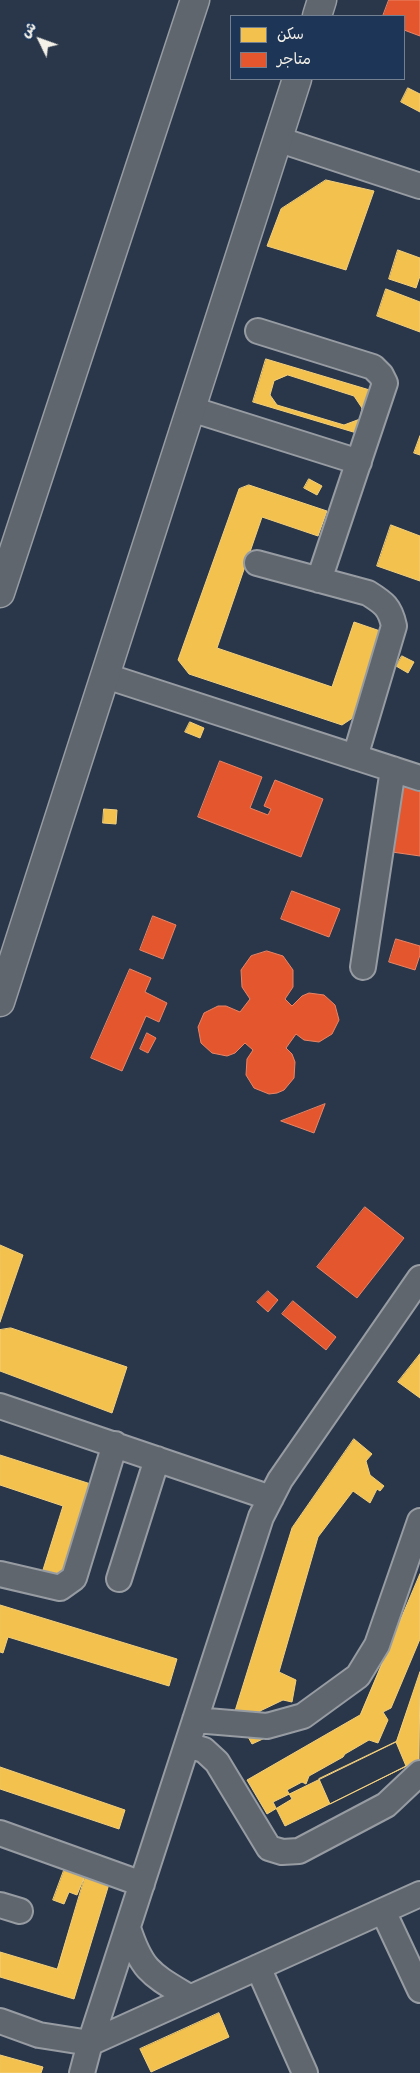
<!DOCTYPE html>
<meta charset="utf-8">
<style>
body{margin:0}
#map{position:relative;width:420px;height:2073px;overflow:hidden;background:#2a374a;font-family:Kalam,"Playpen Sans Arabic",sans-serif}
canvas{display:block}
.legend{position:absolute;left:230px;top:15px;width:175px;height:65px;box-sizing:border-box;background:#1d3557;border:1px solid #738091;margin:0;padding:6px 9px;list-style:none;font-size:15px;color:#f4f1e8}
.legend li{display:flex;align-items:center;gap:10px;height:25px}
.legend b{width:25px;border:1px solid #738091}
.north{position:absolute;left:15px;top:15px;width:50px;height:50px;-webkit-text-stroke:4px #1d3557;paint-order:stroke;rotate:312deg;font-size:14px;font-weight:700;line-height:20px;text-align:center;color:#f4f1e8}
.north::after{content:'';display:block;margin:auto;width:18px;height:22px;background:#f4f1e8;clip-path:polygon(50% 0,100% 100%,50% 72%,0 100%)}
</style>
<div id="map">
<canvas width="420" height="2073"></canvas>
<ul class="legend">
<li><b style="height:14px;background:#f2c14e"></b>سكن</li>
<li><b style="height:14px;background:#e4572e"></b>متاجر</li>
</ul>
<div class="north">ش</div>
</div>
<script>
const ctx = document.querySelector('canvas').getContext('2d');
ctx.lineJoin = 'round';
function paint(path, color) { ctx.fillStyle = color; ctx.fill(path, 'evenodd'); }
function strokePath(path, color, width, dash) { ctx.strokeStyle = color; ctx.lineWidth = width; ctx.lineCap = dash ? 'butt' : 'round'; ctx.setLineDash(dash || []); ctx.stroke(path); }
const homes = new Path2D(`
 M 408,88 L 420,94 L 420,112 L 401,102 Z
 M 326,180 L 374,191 L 346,270 L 267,246 L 281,209 Z
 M 398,250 L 420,258 L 420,276 L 416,288 L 389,279 Z
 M 386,289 L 420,302 L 420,332 L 377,316 Z
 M 266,359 L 373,391 L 360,434 L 253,402 Z
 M 288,375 L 354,396 L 362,408 L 360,419 L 344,425 L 277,405 L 270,395 L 274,381 Z
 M 420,436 L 420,455 L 414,453 Z
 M 309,479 L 322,486 L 317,495 L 304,488 Z
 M 249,485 L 327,511 L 318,536 L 262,517 L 217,648 L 332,687 L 354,622 L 386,633 L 375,654 L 354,717 L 342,725 L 189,674 L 178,660 L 239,489 Z
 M 391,525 L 420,536 L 420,581 L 377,566 Z
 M 402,656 L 414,662 L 408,673 L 396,666 Z
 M 190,722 L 204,728 L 200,738 L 185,732 Z
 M 104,809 L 117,810 L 116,824 L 103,823 Z
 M 0,1245 L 23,1255 L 0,1322 Z
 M 11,1328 L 127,1367 L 112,1413 L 0,1371 L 0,1330 Z
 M 420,1354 L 420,1398 L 398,1382 Z
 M 354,1439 L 372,1454 L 366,1461 L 370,1475 L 384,1486 L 380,1491 L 377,1489 L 370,1503 L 353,1491 L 318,1537 L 279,1672 L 296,1680 L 292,1702 L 283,1700 L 260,1711 L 259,1717 L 235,1711 L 292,1528 Z
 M 0,1455 L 97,1486 L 67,1580 L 42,1573 L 63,1506 L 0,1485 Z
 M 420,1574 L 420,1639 L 391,1708 L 383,1712 L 388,1720 L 378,1743 L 369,1740 L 345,1754 L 343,1757 L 309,1776 L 306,1784 L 302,1782 L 287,1790 L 292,1799 L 267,1814 L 247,1780 L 360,1715 Z
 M 0,1605 L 177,1659 L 169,1686 L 8,1637 L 3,1653 L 0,1652 Z
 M 420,1672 L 419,1760 L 285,1826 L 273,1802 L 396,1742 Z
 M 260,1729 L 265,1738 L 252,1744 L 247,1735 Z
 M 396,1742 L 406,1766 L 330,1804 L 319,1779 Z
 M 0,1767 L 125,1810 L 119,1829 L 0,1789 Z
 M 66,1865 L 86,1873 L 77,1895 L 69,1892 L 64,1904 L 53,1900 Z
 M 85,1877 L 109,1884 L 74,1999 L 0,1977 L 0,1952 L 57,1969 Z
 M 219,2013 L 229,2037 L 151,2072 L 140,2049 Z
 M 0,2055 L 43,2067 L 41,2073 L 0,2073 Z`);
const shops = new Path2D(`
 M 389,0 L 420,0 L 420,36 L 404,30 L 404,16 L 383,16 Z
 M 220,761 L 262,777 L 250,808 L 268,815 L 271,809 L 264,806 L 275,780 L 323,799 L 301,857 L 198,817 Z
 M 420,781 L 420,856 L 378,850 L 382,799 Z
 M 292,891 L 340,909 L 329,937 L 281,919 Z
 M 153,916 L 176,925 L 163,959 L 140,950 Z
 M 396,939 L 420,946 L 420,955 L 415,970 L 389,962 Z
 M 267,951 L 283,956 L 293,970 L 293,987 L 285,999 L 292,1006 L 302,996 L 309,993 L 324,995 L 335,1005 L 339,1020 L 332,1034 L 319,1042 L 304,1040 L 296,1034 L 286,1048 L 292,1054 L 295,1062 L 294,1078 L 284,1090 L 277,1093 L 269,1094 L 254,1088 L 246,1075 L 247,1059 L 253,1050 L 245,1043 L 235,1053 L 227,1056 L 212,1053 L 201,1043 L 198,1027 L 204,1013 L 218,1006 L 226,1006 L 240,1012 L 250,999 L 242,987 L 241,970 L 251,956 Z
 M 130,969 L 151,978 L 145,992 L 167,1003 L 159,1022 L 146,1016 L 122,1071 L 91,1058 Z
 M 147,1033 L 156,1038 L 148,1053 L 140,1049 Z
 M 325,1104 L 314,1133 L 281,1121 Z
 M 365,1207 L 404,1238 L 357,1298 L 317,1267 Z
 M 268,1291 L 278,1300 L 268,1312 L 257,1302 Z
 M 293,1301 L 336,1337 L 326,1350 L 282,1314 Z`);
const minor = new Path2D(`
 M 277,139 L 420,186
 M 258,331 L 373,367 L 381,375 L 385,383 L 319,580
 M 191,409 L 359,462
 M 257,563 L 368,593 C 384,603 390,607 394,626 L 355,757
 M 106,676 L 420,778
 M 363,967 L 393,769
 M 0,1406 L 271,1498
 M 0,1574 L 60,1588 L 74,1578 L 115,1444
 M 119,1579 L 157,1459
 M 195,1720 L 267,1726 L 303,1716 L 358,1676 L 377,1645 L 420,1521
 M 187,1745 L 204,1750 L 217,1762 L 269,1848 L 282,1852 L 299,1851 L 386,1805 L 420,1773
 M 0,1833 L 142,1884
 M 0,1905 L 20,1911
 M 383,1911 L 420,1990
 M 128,1928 C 142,1971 151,1974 189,1997
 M 258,1967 L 305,2073
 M 0,2021 L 39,2035 L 90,2043 L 420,1894
 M 82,2073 L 90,2043 L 261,1517 L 280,1480 L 420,1278`);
const major = new Path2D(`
 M 317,16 L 322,0
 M 0,593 L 195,0
 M 0,1002 L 297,79`);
paint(homes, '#f2c14e');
strokePath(homes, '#f3cf7c', 1);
paint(shops, '#e4572e');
strokePath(shops, '#e98566', 1);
strokePath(minor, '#979ca3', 28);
strokePath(major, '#979ca3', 31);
strokePath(minor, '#60666e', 24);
strokePath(major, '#60666e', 28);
</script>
